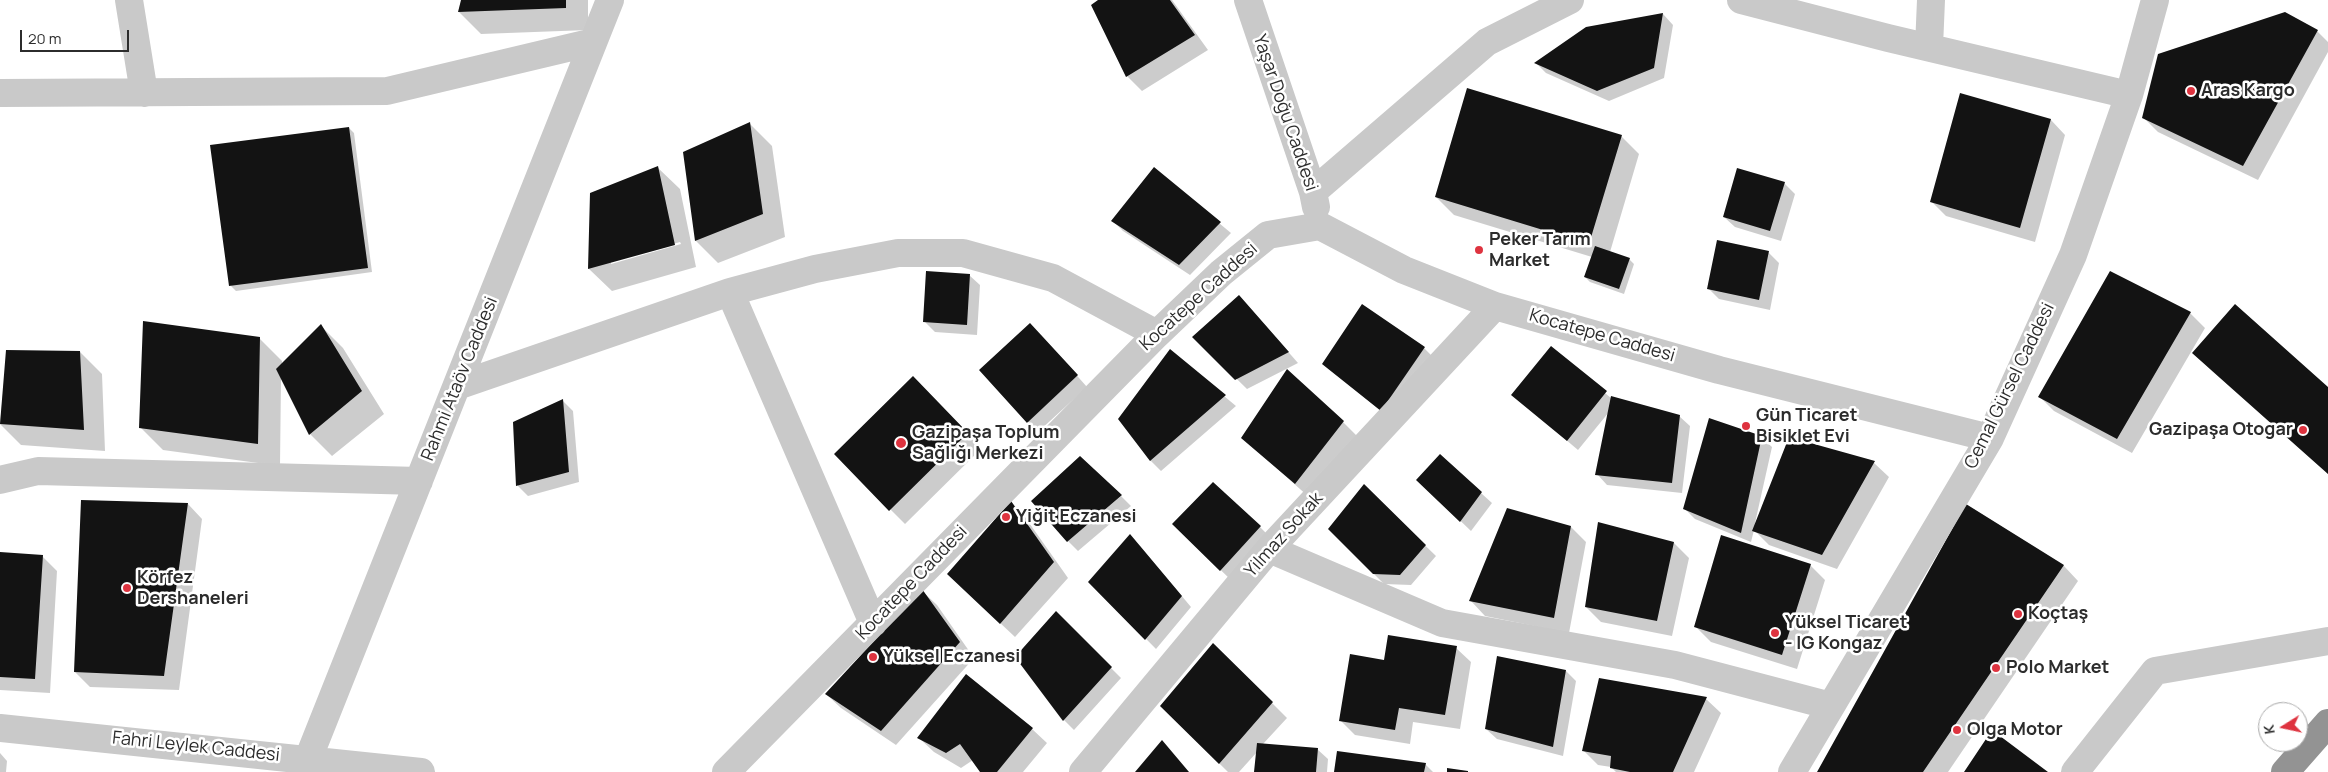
<!DOCTYPE html>
<meta charset="utf-8">
<style>
body{margin:0}
#map{position:relative;width:2328px;height:772px;overflow:hidden;background:#fff;font-family:Manrope,sans-serif}
canvas{display:block}
.north{position:absolute;left:2258px;top:702px;width:50px;height:50px;box-sizing:border-box;background:#fff;border:1px solid #ababab;border-radius:50%;rotate:260deg;font-size:14px;font-weight:700;line-height:20px;text-align:center;color:#2c2c2c}
.north::after{content:'';display:block;margin:auto;width:18px;height:22px;background:#de333f;clip-path:polygon(50% 0,100% 100%,50% 72%,0 100%)}
.scale{position:absolute;left:20px;top:30px;width:109px;height:22px;box-sizing:border-box;border:2px solid #2c2c2c;border-top:0;padding-left:6px;font-size:15px;line-height:18px;white-space:nowrap;color:#2c2c2c;-webkit-text-stroke:4px #fff;paint-order:stroke}
</style>
<div id="map">
<canvas width="2328" height="772"></canvas>
<div class="north">K</div>
<div class="scale">20 m</div>
</div>
<script>
const ctx = document.querySelector('canvas').getContext('2d');
ctx.lineJoin = 'round';
function paint(path, color) { ctx.fillStyle = color; ctx.fill(path, 'evenodd'); }
function strokePath(path, color, width, dash) { ctx.strokeStyle = color; ctx.lineWidth = width; ctx.lineCap = dash ? 'butt' : 'round'; ctx.setLineDash(dash || []); ctx.stroke(path); }
function drawText(font, color, halo, rows, align = 'center') {
  ctx.font = font + ' Manrope,sans-serif'; ctx.lineWidth = 5; ctx.setLineDash([]); ctx.textBaseline = 'middle'; ctx.strokeStyle = halo; ctx.fillStyle = color; for (const [text, x, y, turn = 0] of rows) {
    ctx.save(); ctx.translate(x, y); ctx.rotate((+turn || 0) * Math.PI / 180); ctx.textAlign = isNaN(turn) ? turn : align; if (halo) ctx.strokeText(text, 0, 0); ctx.fillText(text, 0, 0); ctx.restore();
  }
}
const shadow = new Path2D(`
 M 463,0 L 588,0 L 588,30 L 481,34 L 459,12 Z
 M 1100,0 L 1172,0 L 1208,50 L 1142,91 L 1127,76 Z
 M 1663,14 L 1673,25 L 1664,78 L 1609,101 L 1546,73 L 1536,63 Z
 M 2317,31 L 2328,42 L 2328,52 L 2258,180 L 2158,132 L 2143,117 Z
 M 2051,120 L 2065,135 L 2035,242 L 1946,216 L 1931,201 Z
 M 750,124 L 772,146 L 785,237 L 718,263 L 696,241 Z
 M 349,128 L 354,133 L 372,272 L 236,291 L 231,286 Z
 M 1621,136 L 1639,154 L 1610,252 L 1629,259 L 1634,264 L 1624,294 L 1590,282 L 1585,277 L 1592,257 L 1454,215 L 1436,197 Z
 M 657,167 L 680,189 L 696,267 L 612,291 L 589,269 L 591,194 ZM 680,242 L 681,244 L 611,264 L 611,262 Z
 M 1154,169 L 1231,233 L 1190,275 L 1123,231 L 1113,221 Z
 M 1784,183 L 1795,194 L 1781,241 L 1735,227 L 1724,217 Z
 M 1768,252 L 1779,263 L 1770,310 L 1719,299 L 1709,289 Z
 M 969,275 L 980,285 L 977,335 L 935,332 L 925,322 Z
 M 1362,306 L 1424,348 L 1435,359 L 1392,420 L 1324,364 Z
 M 1249,307 L 1298,363 L 1247,389 L 1194,337 Z
 M 2190,313 L 2205,328 L 2132,453 L 2054,411 L 2039,396 Z
 M 321,326 L 343,348 L 384,414 L 332,456 L 310,434 L 281,376 L 280,466 L 163,450 L 140,427 L 259,338 L 282,361 L 282,365 Z
 M 1041,335 L 1087,387 L 1038,432 L 1028,422 Z
 M 1551,348 L 1611,398 L 1679,416 L 1690,426 L 1682,493 L 1607,485 L 1597,474 L 1609,412 L 1578,450 L 1513,395 Z
 M 1170,351 L 1236,406 L 1161,471 L 1150,460 Z
 M 7,352 L 80,352 L 102,374 L 105,451 L 21,445 L 0,424 Z
 M 2194,353 L 2328,388 L 2328,474 L 2212,371 Z
 M 927,392 L 982,448 L 905,524 L 835,454 Z
 M 563,401 L 573,411 L 579,482 L 528,496 L 518,486 L 514,423 Z
 M 1343,422 L 1358,437 L 1310,498 L 1243,438 Z
 M 1761,437 L 1772,447 L 1755,523 L 1874,463 L 1889,477 L 1837,569 L 1769,545 L 1754,530 L 1751,542 L 1695,519 L 1685,509 Z
 M 1440,456 L 1492,503 L 1471,531 L 1418,480 Z
 M 1364,486 L 1436,556 L 1411,585 L 1384,584 L 1329,529 Z
 M 1121,496 L 1131,506 L 1078,551 L 1068,541 Z
 M 1011,502 L 1025,517 L 1068,578 L 1015,637 L 964,589 Z
 M 188,504 L 202,519 L 179,690 L 90,687 L 75,672 Z
 M 1967,505 L 2064,566 L 2078,581 L 1948,772 L 1818,772 Z
 M 1173,524 L 1260,527 L 1270,537 L 1231,580 Z
 M 1599,524 L 1674,543 L 1689,558 L 1672,636 L 1601,622 L 1586,607 Z
 M 1571,527 L 1586,542 L 1569,633 L 1485,616 L 1471,601 Z
 M 1140,546 L 1191,607 L 1156,649 L 1090,582 Z
 M 0,553 L 42,556 L 57,571 L 50,693 L 0,690 Z
 M 1810,565 L 1825,580 L 1797,669 L 1711,642 L 1696,627 Z
 M 922,591 L 937,605 L 974,658 L 896,745 L 841,708 L 826,694 Z
 M 1056,613 L 1121,678 L 1074,730 L 1064,720 Z
 M 1213,644 L 1287,718 L 1263,744 L 1317,749 L 1328,759 L 1327,772 L 1255,772 L 1257,752 L 1239,772 L 1228,772 L 1161,706 Z
 M 1456,648 L 1471,662 L 1460,729 L 1413,722 L 1410,744 L 1355,735 L 1340,720 L 1385,662 Z
 M 1566,671 L 1576,681 L 1563,756 L 1497,739 L 1486,729 Z
 M 1706,699 L 1721,713 L 1694,772 L 1616,772 L 1611,767 L 1598,765 L 1583,750 Z
 M 1032,729 L 1047,743 L 1023,772 L 981,772 L 973,760 L 961,768 L 934,752 L 919,738 Z
 M 0,753 L 7,761 L 6,772 L 0,772 Z
 M 1425,764 L 1433,772 L 1335,772 Z`);
const building = new Path2D(`
 M 461,0 L 566,0 L 566,8 L 458,12 Z
 M 1098,0 L 1170,0 L 1195,35 L 1126,77 L 1091,5 Z
 M 2285,12 L 2318,30 L 2243,166 L 2142,118 L 2158,54 Z
 M 1663,13 L 1654,68 L 1597,91 L 1534,63 L 1586,27 Z
 M 1467,88 L 1622,135 L 1589,244 L 1435,197 Z
 M 1960,93 L 2051,119 L 2020,228 L 1930,202 Z
 M 750,122 L 763,214 L 695,241 L 683,152 Z
 M 349,127 L 368,268 L 229,286 L 210,145 Z
 M 658,166 L 675,245 L 588,269 L 590,193 Z
 M 1154,167 L 1221,222 L 1179,265 L 1111,221 Z
 M 1737,168 L 1785,182 L 1770,231 L 1723,217 Z
 M 1717,240 L 1769,251 L 1759,300 L 1707,289 Z
 M 1595,246 L 1630,258 L 1619,289 L 1584,277 Z
 M 926,271 L 970,274 L 967,325 L 923,322 Z
 M 2110,271 L 2191,312 L 2117,439 L 2038,397 Z
 M 1239,295 L 1289,352 L 1235,380 L 1192,337 Z
 M 1362,304 L 1425,347 L 1381,411 L 1322,364 Z
 M 2235,304 L 2328,387 L 2328,474 L 2192,353 Z
 M 143,321 L 260,337 L 258,444 L 139,428 Z
 M 1030,323 L 1078,375 L 1027,423 L 979,370 Z
 M 321,324 L 362,391 L 309,435 L 276,369 Z
 M 1551,346 L 1607,391 L 1567,441 L 1511,395 Z
 M 1170,349 L 1226,395 L 1150,461 L 1118,419 Z
 M 6,350 L 80,351 L 84,430 L 0,424 Z
 M 1287,369 L 1344,421 L 1295,484 L 1241,438 Z
 M 913,376 L 968,433 L 889,511 L 834,454 Z
 M 1611,396 L 1680,415 L 1672,483 L 1595,475 Z
 M 563,399 L 569,472 L 516,486 L 513,422 Z
 M 1709,418 L 1762,436 L 1741,533 L 1683,509 Z
 M 1789,437 L 1875,461 L 1822,555 L 1752,531 Z
 M 1440,454 L 1482,492 L 1460,522 L 1416,480 Z
 M 1080,456 L 1122,495 L 1067,542 L 1031,501 Z
 M 1213,482 L 1261,526 L 1220,571 L 1172,524 Z
 M 1364,484 L 1426,545 L 1400,575 L 1373,574 L 1328,529 Z
 M 81,500 L 188,503 L 164,676 L 74,672 Z
 M 1011,501 L 1054,562 L 1000,624 L 947,574 Z
 M 1966,504 L 2064,565 L 1923,772 L 1817,772 Z
 M 1507,508 L 1571,526 L 1554,618 L 1469,601 Z
 M 1598,522 L 1674,542 L 1657,621 L 1585,607 Z
 M 1130,534 L 1182,596 L 1145,640 L 1088,582 Z
 M 1721,535 L 1811,564 L 1782,655 L 1694,627 Z
 M 0,552 L 43,555 L 35,679 L 0,677 Z
 M 922,589 L 960,642 L 881,731 L 825,694 Z
 M 1056,611 L 1112,667 L 1063,721 L 1015,657 Z
 M 1388,635 L 1457,646 L 1445,715 L 1399,708 L 1395,730 L 1339,721 L 1350,654 L 1384,660 Z
 M 1213,643 L 1273,702 L 1219,764 L 1160,706 Z
 M 1497,656 L 1566,670 L 1553,747 L 1485,729 Z
 M 966,674 L 1033,728 L 997,772 L 980,772 L 960,744 L 946,753 L 917,738 Z
 M 1599,678 L 1707,697 L 1673,772 L 1630,772 L 1610,768 L 1611,756 L 1582,751 Z
 M 1992,730 L 2048,772 L 1964,772 Z
 M 1162,740 L 1189,772 L 1135,772 Z
 M 1257,743 L 1318,748 L 1316,772 L 1254,772 Z
 M 1337,751 L 1426,763 L 1424,772 L 1334,772 Z
 M 1447,768 L 1468,771 L 1468,772 L 1447,772 Z`);
const minor = new Path2D(`
 M 129,0 L 144,93
 M 1248,0 L 1313,192 L 1316,207
 M 1741,0 L 1888,38 L 2129,95
 M 1929,47 L 1931,0
 M 0,93 L 387,91 L 593,42
 M 1313,192 L 1487,42 L 1570,0
 M 730,292 L 873,623
 M 457,386 L 730,292 L 815,269 L 898,253 L 963,253 L 1053,278 L 1157,334
 M 0,480 L 38,471 L 419,481
 M 1269,549 L 1442,623 L 1675,665 L 1831,706
 M 0,728 L 421,772
 M 303,772 L 610,0
 M 726,772 L 1157,334 L 1221,273 L 1268,235 L 1320,226 L 1404,270 L 1495,306 L 1719,370 L 1990,438
 M 1083,772 L 1269,549 L 1495,306
 M 1792,772 L 1990,438 L 2073,255 L 2129,95 L 2155,0
 M 2075,772 L 2155,671 L 2328,641`);
const highway = new Path2D(`
 M 2285,772 L 2328,723`);
const markers = [
 [2191,91,5,"#de333f"],
 [1479,250,5,"#de333f"],
 [1746,426,5,"#de333f"],
 [2303,430,5,"#de333f"],
 [901,443,6,"#de333f"],
 [1006,517,5,"#de333f"],
 [127,588,5,"#de333f"],
 [2018,614,5,"#de333f"],
 [1775,633,5,"#de333f"],
 [873,657,5,"#de333f"],
 [1996,668,5,"#de333f"],
 [1957,730,5,"#de333f"]
];
const poiNames = [
 ["Aras Kargo",2201,91],
 ["Peker Tarım",1489,240],
 ["Market",1489,261],
 ["Gün Ticaret",1756,416],
 ["Bisiklet Evi",1756,437],
 ["Gazipaşa Otogar",2293,430,"right"],
 ["Gazipaşa Toplum",912,433],
 ["Sağlığı Merkezi",912,454],
 ["Yiğit Eczanesi",1016,517],
 ["Körfez",137,578],
 ["Dershaneleri",137,599],
 ["Koçtaş",2028,614],
 ["Yüksel Ticaret",1785,623],
 ["- IG Kongaz",1785,644],
 ["Yüksel Eczanesi",883,657],
 ["Polo Market",2006,668],
 ["Olga Motor",1967,730]
];
const streetNames = [
 ["Yaşar Doğu Caddesi",1285,113,71],
 ["Kocatepe Caddesi",1199,297,-42],
 ["Kocatepe Caddesi",1602,336,16],
 ["Rahmi Ataöv Caddesi",460,379,-68],
 ["Cemal Gürsel Caddesi",2010,386,-64],
 ["Yilmaz Sokak",1284,535,-48],
 ["Kocatepe Caddesi",912,583,-46],
 ["Fahri Leylek Caddesi",196,747,6]
];
paint(shadow, '#0003');
paint(building, '#131313');
strokePath(minor, '#c9c9c9', 28);
strokePath(highway, '#939393', 28);
for (const [x, y, r, color] of markers) { const dot = new Path2D(); dot.arc(x, y, r, 0, 2 * Math.PI); ctx.fillStyle = color; ctx.fill(dot); strokePath(dot, '#fff', 2); }
drawText('bold 18px', '#2c2c2c', '#fff', poiNames, 'left');
drawText('18px', '#2c2c2c', '#fff', streetNames);
</script>
